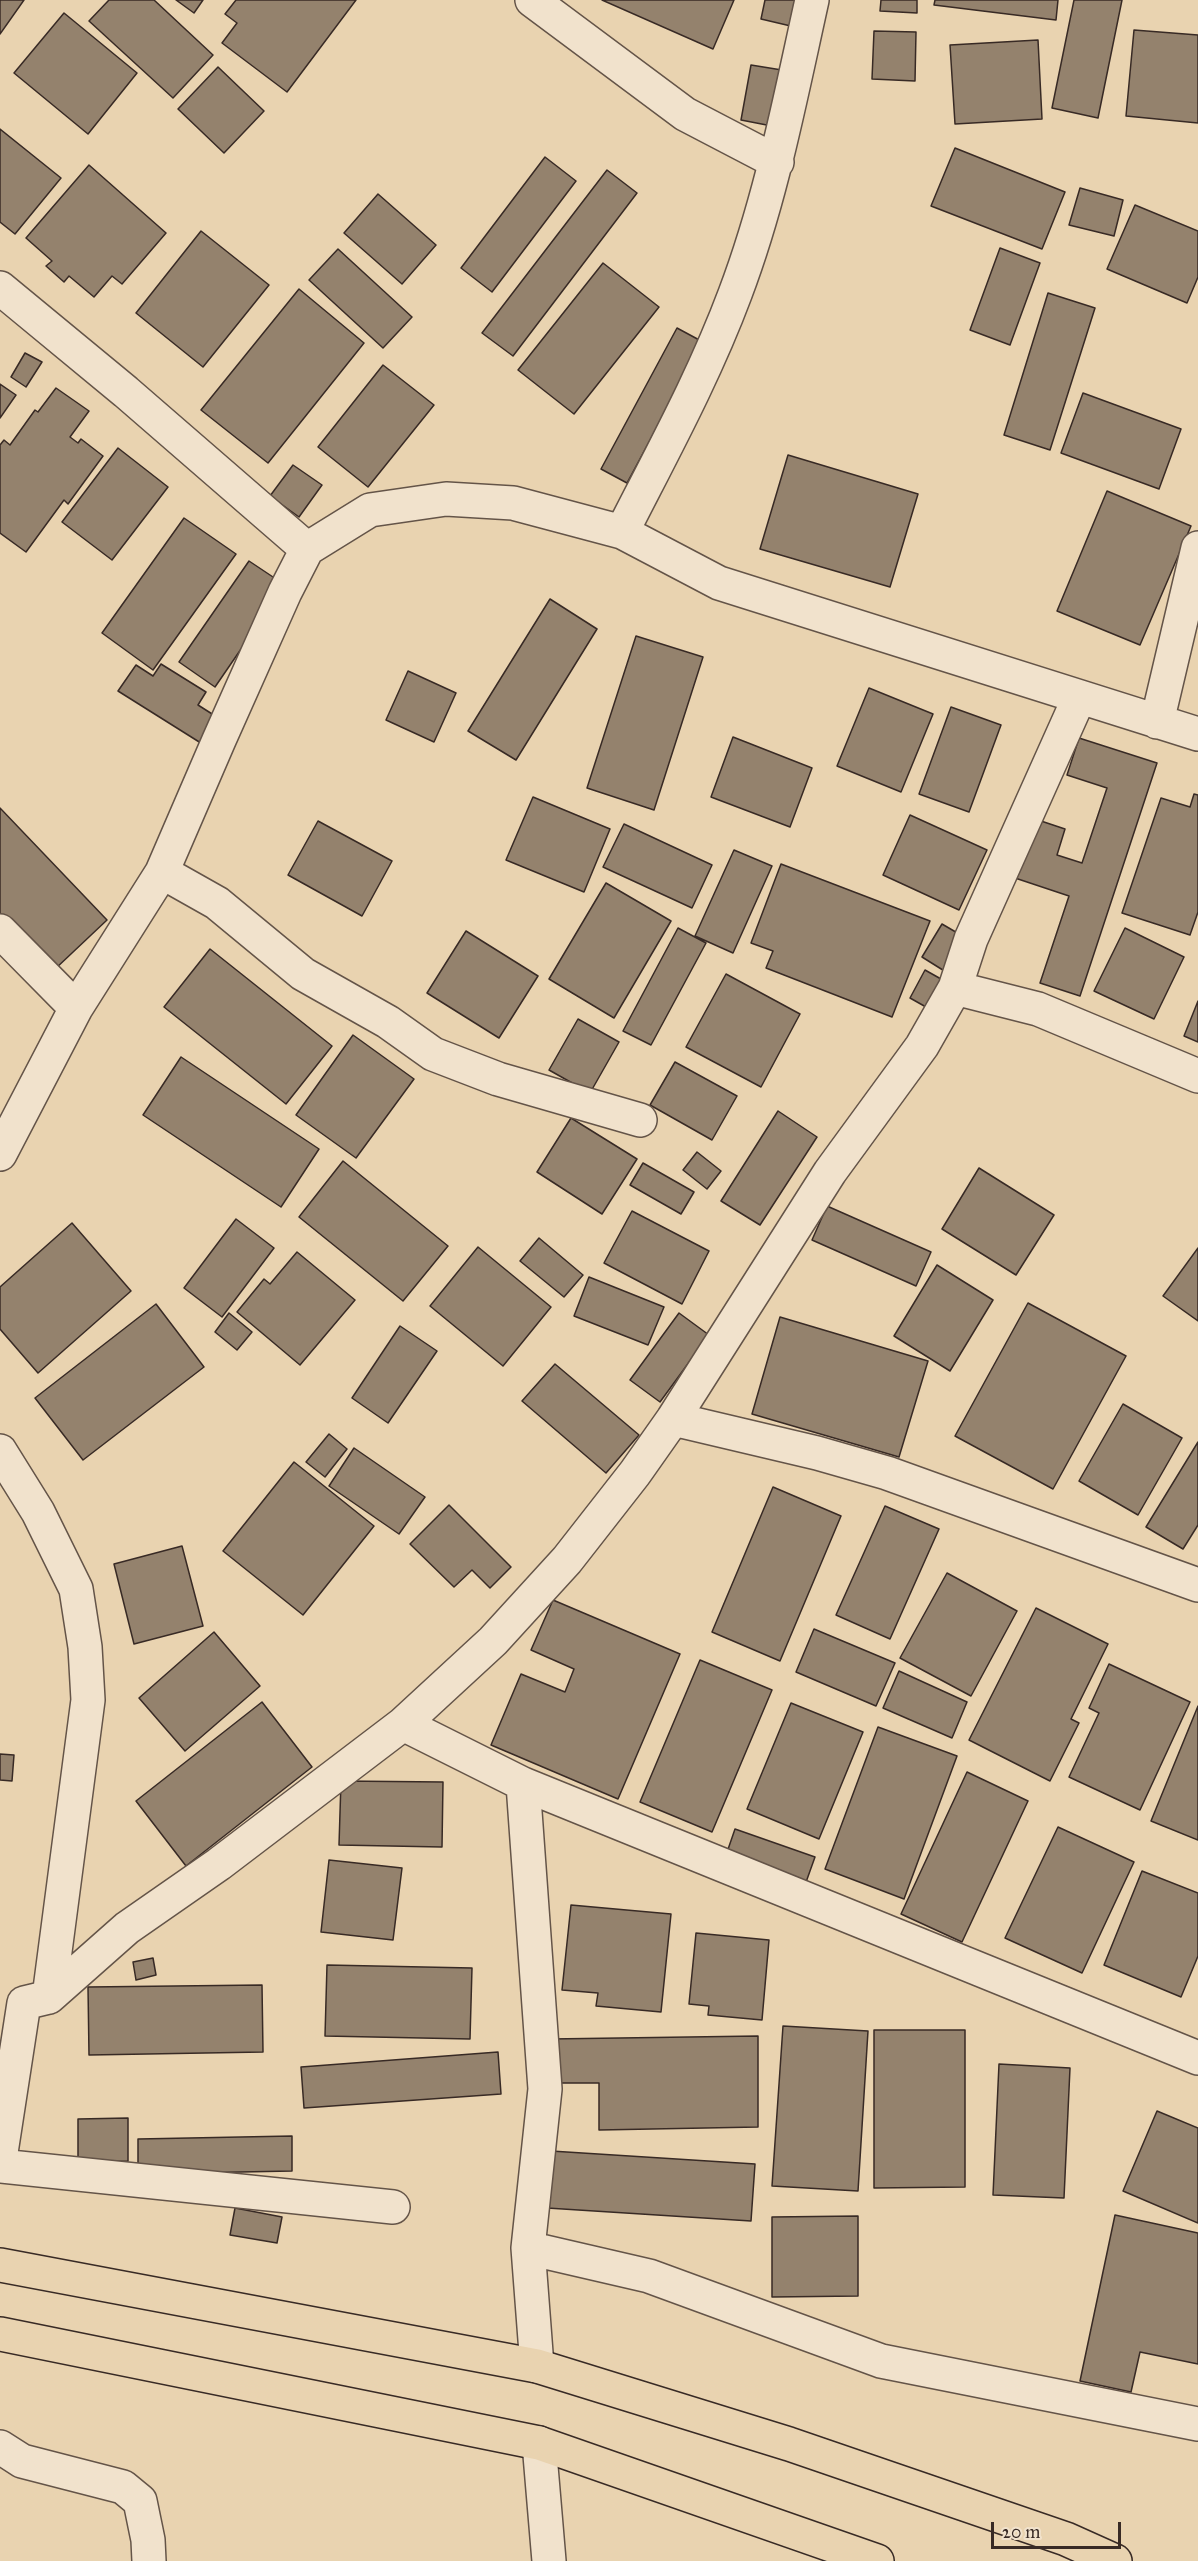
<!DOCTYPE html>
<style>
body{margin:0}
#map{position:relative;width:1198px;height:2561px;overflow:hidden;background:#e9d3b0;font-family:"IM FELL Great Primer",serif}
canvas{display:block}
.scale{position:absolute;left:991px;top:2522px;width:130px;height:27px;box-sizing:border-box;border:3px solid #382a25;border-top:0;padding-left:8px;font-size:18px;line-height:21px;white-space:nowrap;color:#382a25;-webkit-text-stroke:4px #f1e2cc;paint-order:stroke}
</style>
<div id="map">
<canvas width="1198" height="2561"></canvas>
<div class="scale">20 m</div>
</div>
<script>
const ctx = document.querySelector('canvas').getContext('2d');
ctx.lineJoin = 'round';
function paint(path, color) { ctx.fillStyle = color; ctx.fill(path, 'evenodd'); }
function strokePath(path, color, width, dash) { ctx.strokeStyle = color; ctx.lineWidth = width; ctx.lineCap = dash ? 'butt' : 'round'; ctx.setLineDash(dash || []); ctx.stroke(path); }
const building = new Path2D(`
 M 0,0 L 24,0 L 0,34 Z
 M 109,0 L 154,0 L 213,55 L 173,98 L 89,21 Z
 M 176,0 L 203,0 L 194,13 Z
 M 236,0 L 356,0 L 287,92 L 222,43 L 237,23 L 225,14 Z
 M 602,0 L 734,0 L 713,49 Z
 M 765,0 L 801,0 L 795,27 L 761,19 Z
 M 881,0 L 917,0 L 917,13 L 880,11 Z
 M 935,0 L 1058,0 L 1056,20 L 934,5 Z
 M 1074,0 L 1122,0 L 1098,118 L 1052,108 Z
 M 64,13 L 137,73 L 88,134 L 14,73 Z
 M 1134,30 L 1198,35 L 1198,123 L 1126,116 Z
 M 874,31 L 916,32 L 915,81 L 872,79 Z
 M 1038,40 L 1042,119 L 955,124 L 950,45 Z
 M 751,65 L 788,71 L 777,127 L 741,120 Z
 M 218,67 L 264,111 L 224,153 L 178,109 Z
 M 0,129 L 61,178 L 15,234 L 0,222 Z
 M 955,148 L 1065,192 L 1042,249 L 931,206 Z
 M 545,157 L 576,181 L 492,292 L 461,268 Z
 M 89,165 L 166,233 L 122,284 L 112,276 L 94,297 L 69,276 L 64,282 L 46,266 L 52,261 L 26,238 Z
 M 607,170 L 637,193 L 513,356 L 482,333 Z
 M 1080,188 L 1123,200 L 1114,236 L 1069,225 Z
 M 378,194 L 436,245 L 402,284 L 344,233 Z
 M 1135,205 L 1198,231 L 1198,277 L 1187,303 L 1107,269 Z
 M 201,231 L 269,285 L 203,367 L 136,313 Z
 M 1000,248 L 1040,263 L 1010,345 L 970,330 Z
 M 338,249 L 412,317 L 383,348 L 309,280 Z
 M 603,263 L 659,307 L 574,414 L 518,370 Z
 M 299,289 L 364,343 L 268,463 L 201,410 Z
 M 1048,293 L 1095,308 L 1050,450 L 1004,435 Z
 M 677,328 L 703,342 L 627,483 L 601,469 Z
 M 25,353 L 42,362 L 26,387 L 11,377 Z
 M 383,365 L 434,405 L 368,487 L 318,447 Z
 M 0,384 L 16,395 L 0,418 Z
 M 56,388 L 89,411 L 70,437 L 78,443 L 81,439 L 103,456 L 68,504 L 64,500 L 26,552 L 0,533 L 0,445 L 4,440 L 10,445 L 35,410 L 38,412 Z
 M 1083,393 L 1181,429 L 1159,489 L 1061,453 Z
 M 118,448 L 168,487 L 112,560 L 62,522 Z
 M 788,455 L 918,494 L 890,587 L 760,549 Z
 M 293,465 L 322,485 L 299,517 L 270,496 Z
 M 1107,491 L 1191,526 L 1140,645 L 1057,611 Z
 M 184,518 L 236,554 L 153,670 L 102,633 Z
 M 249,561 L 285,585 L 215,687 L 179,662 Z
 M 550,599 L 597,629 L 516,760 L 468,731 Z
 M 636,636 L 703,657 L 654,810 L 587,788 Z
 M 161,664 L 206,692 L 198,705 L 220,719 L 204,745 L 118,691 L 136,665 L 153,676 Z
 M 408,671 L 456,693 L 434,742 L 386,720 Z
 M 869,688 L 933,714 L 901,792 L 837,766 Z
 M 951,707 L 1001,725 L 969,812 L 919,794 Z
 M 733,737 L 812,768 L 790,827 L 711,797 Z
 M 1079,738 L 1157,763 L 1080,996 L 1040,983 L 1069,896 L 1015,878 L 1035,819 L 1065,829 L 1057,855 L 1082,863 L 1107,788 L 1067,775 Z
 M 1194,794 L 1198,795 L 1198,912 L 1190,935 L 1122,913 L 1161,798 L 1190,807 Z
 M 533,797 L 610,829 L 584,892 L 506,860 Z
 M 0,808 L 107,920 L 54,970 L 0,914 Z
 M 910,815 L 987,850 L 959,910 L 883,875 Z
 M 318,821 L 392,861 L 362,916 L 288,875 Z
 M 624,824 L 712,865 L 692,908 L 603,867 Z
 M 734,850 L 772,866 L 733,953 L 695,936 Z
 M 781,864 L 930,921 L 892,1017 L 766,968 L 773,951 L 751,943 Z
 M 606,883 L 671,921 L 614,1018 L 549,979 Z
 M 942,924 L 966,938 L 946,972 L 922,957 Z
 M 678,928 L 706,943 L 651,1045 L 623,1031 Z
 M 1125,928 L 1184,957 L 1154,1019 L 1094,991 Z
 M 466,931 L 538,976 L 499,1038 L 427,993 Z
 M 210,949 L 332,1046 L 286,1104 L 164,1007 Z
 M 925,970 L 941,979 L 926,1007 L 910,998 Z
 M 726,974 L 800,1014 L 761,1087 L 686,1047 Z
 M 1198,1001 L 1198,1042 L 1184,1036 Z
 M 578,1019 L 619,1042 L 590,1093 L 549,1070 Z
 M 353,1035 L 414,1079 L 356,1158 L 296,1115 Z
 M 181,1057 L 319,1149 L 281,1207 L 143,1115 Z
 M 675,1062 L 737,1096 L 712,1140 L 650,1105 Z
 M 778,1111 L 817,1137 L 760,1225 L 721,1201 Z
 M 571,1118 L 637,1159 L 602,1214 L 537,1172 Z
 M 697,1152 L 721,1171 L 707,1189 L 683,1170 Z
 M 343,1161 L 448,1246 L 403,1301 L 299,1217 Z
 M 643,1163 L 694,1192 L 681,1214 L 630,1185 Z
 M 979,1168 L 1054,1215 L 1016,1275 L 942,1229 Z
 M 827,1206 L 931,1252 L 916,1286 L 812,1240 Z
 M 632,1211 L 709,1251 L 682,1304 L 604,1263 Z
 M 236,1219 L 274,1248 L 222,1317 L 184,1288 Z
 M 72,1223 L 131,1291 L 38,1373 L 0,1329 L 0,1287 Z
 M 539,1238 L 583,1275 L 564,1297 L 520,1261 Z
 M 478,1247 L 551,1307 L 503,1366 L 430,1306 Z
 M 1198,1248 L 1198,1321 L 1163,1296 Z
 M 297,1252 L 355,1300 L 300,1365 L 237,1312 L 264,1279 L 270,1284 Z
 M 937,1265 L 993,1300 L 950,1371 L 894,1336 Z
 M 589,1277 L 664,1307 L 648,1345 L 574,1316 Z
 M 1028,1303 L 1126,1356 L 1053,1489 L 955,1436 Z
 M 156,1304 L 204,1367 L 83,1460 L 35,1398 Z
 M 229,1313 L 252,1332 L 237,1350 L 215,1332 Z
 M 679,1313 L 709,1335 L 660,1402 L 630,1380 Z
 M 780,1317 L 928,1361 L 899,1457 L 752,1414 Z
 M 400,1326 L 437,1351 L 388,1423 L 352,1398 Z
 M 555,1364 L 639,1435 L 606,1473 L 522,1401 Z
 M 1123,1404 L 1182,1438 L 1138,1515 L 1079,1481 Z
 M 329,1434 L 347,1449 L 325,1477 L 306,1462 Z
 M 1198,1442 L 1198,1525 L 1183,1549 L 1146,1527 Z
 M 354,1448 L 425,1497 L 399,1534 L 329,1486 Z
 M 294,1462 L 374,1526 L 303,1615 L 223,1551 Z
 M 773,1487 L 841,1516 L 780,1661 L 712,1632 Z
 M 449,1505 L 511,1567 L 490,1588 L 472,1570 L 454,1587 L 410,1544 Z
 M 885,1506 L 939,1529 L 890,1639 L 836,1615 Z
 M 182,1546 L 203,1626 L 134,1644 L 114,1564 Z
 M 947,1573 L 1017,1611 L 971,1696 L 900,1658 Z
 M 553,1600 L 680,1654 L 618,1799 L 491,1745 L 521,1674 L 565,1692 L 574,1669 L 531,1650 Z
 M 1036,1608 L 1108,1644 L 1071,1719 L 1079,1723 L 1050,1781 L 969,1740 Z
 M 814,1629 L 895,1663 L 876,1706 L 796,1672 Z
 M 214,1632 L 260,1686 L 185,1751 L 139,1698 Z
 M 700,1660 L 772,1690 L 712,1832 L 640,1802 Z
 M 1109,1664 L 1190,1702 L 1140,1810 L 1069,1777 L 1099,1713 L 1089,1708 Z
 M 899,1671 L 967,1702 L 952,1738 L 883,1708 Z
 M 262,1702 L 312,1767 L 186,1866 L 136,1801 Z
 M 791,1703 L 863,1732 L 819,1839 L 747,1809 Z
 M 1198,1706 L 1198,1840 L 1151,1821 Z
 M 878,1727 L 957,1756 L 904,1899 L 825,1869 Z
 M 0,1754 L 14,1755 L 12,1781 L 0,1780 Z
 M 967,1772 L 1028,1801 L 962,1942 L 901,1914 Z
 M 341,1781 L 443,1782 L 442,1847 L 339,1845 Z
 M 1058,1827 L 1134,1862 L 1082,1973 L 1005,1938 Z
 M 735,1829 L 815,1857 L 805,1885 L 725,1858 Z
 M 329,1860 L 402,1868 L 393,1940 L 321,1932 Z
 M 1142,1871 L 1198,1893 L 1198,1956 L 1181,1997 L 1104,1965 Z
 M 571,1905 L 671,1914 L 661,2012 L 596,2006 L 598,1993 L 562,1990 Z
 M 696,1933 L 769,1940 L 762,2020 L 708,2015 L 709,2006 L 689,2004 Z
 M 153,1958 L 156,1975 L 136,1980 L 133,1962 Z
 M 327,1965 L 472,1968 L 470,2039 L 325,2036 Z
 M 262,1985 L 263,2052 L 89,2055 L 88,1987 Z
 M 783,2026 L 868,2031 L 858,2191 L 772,2186 Z
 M 874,2030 L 965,2030 L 965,2187 L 874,2188 Z
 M 758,2036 L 758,2127 L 599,2130 L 599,2083 L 550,2083 L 550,2039 Z
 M 498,2052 L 501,2094 L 304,2108 L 301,2067 Z
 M 999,2064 L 1070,2068 L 1064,2198 L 993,2195 Z
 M 1157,2111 L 1198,2128 L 1198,2223 L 1123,2191 Z
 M 128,2118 L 128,2161 L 78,2162 L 78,2119 Z
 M 292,2136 L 292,2171 L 138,2174 L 138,2139 Z
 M 551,2151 L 755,2164 L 751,2221 L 547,2208 Z
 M 235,2208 L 282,2217 L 277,2243 L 230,2235 Z
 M 1115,2215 L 1198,2233 L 1198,2364 L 1140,2352 L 1131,2392 L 1080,2381 Z
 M 858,2216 L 858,2296 L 772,2297 L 772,2217 Z`);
const minor = new Path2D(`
 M 532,0 L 685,114 L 777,162
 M 0,288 L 126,392 L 307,549
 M 622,532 C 661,455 704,377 735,294 C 771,199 790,99 812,0
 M 1157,722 L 1198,548
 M 162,872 L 217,903 L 303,974 L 388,1022 L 433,1054 L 498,1079 L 640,1120
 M 0,931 L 76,1008
 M 955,988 L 1038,1009 L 1198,1076
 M 0,1154 L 76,1008 L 162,872 L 219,740 L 285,592 L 307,549 L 370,510 L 446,499 L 513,503 L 622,532 L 719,583 L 1198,734
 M 673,1419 L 817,1453 L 887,1473 L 1198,1585
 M 0,1451 L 38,1512 L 76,1589 L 85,1647 L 88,1700 L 49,1997
 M 403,1724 L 523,1784 L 1198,2058
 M 523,1784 L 545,2089 L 528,2248 L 537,2366
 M 0,2159 L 24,2003 L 49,1997 L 127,1928 L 219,1864 L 403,1724 L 493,1641 L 567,1560 L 635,1473 L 673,1419 L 830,1172 L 922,1046 L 955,988 L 971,939 L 1079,698
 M 0,2166 L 393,2207
 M 528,2248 L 649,2276 L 881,2361 L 1198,2424
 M 539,2443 L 549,2561
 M 0,2447 L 22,2461 L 123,2487 L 140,2501 L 148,2540 L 149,2561`);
const major = new Path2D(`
 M 0,2265 L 537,2366 L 789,2444 L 1066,2539 L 1115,2561
 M 0,2334 L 539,2443 L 877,2561`);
paint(building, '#94826d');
strokePath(building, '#382a25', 1.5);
strokePath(minor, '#645448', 36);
strokePath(major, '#382a25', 36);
strokePath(minor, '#f1e2cc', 33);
strokePath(major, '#e9d3b0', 33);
</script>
